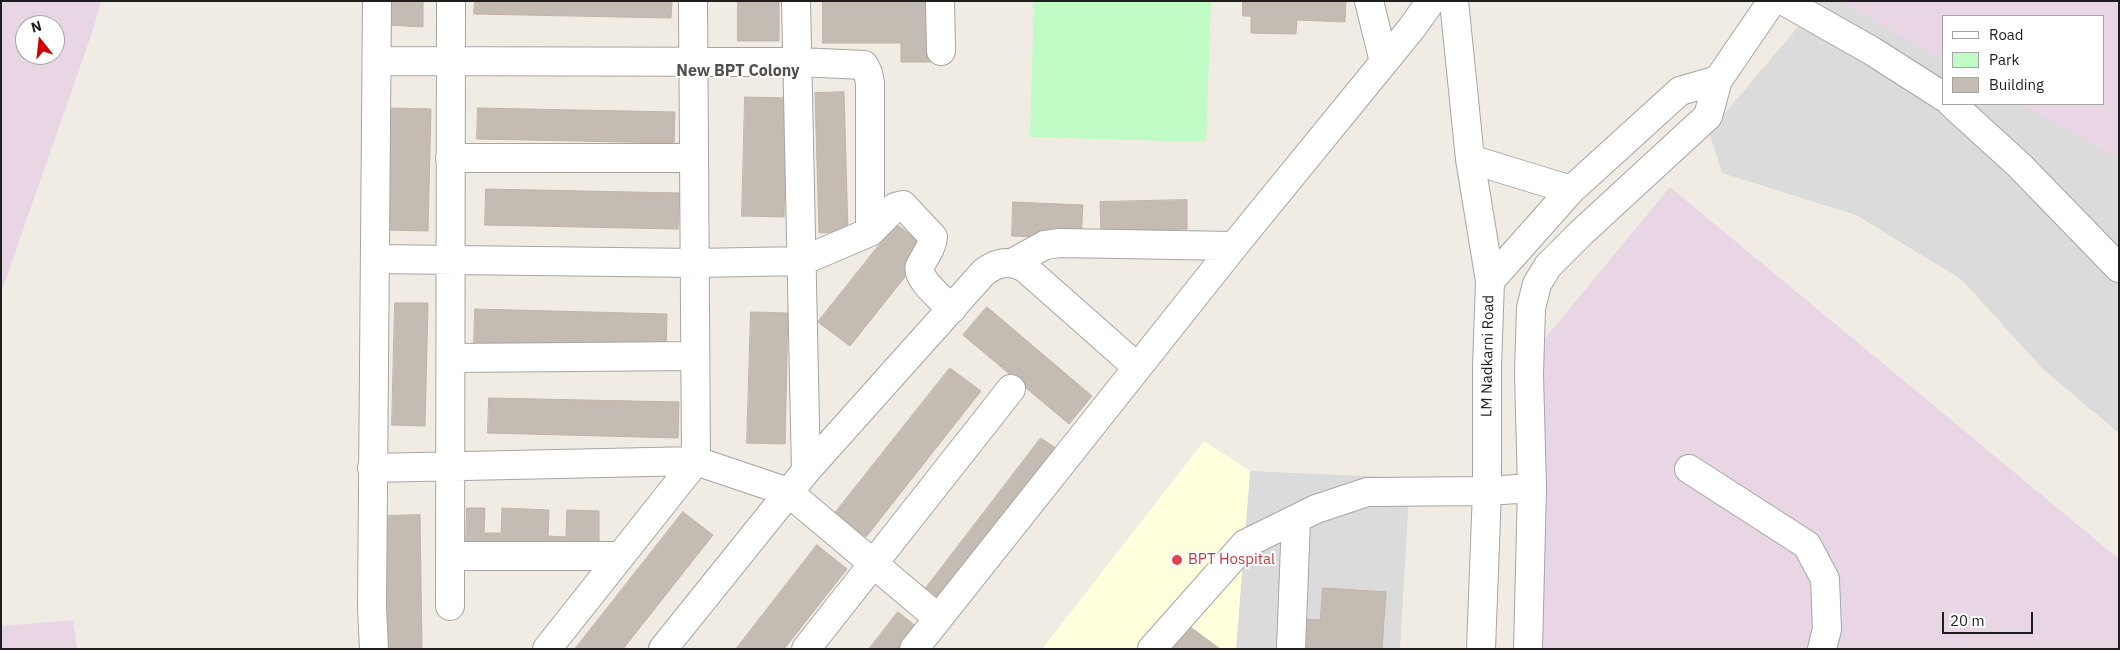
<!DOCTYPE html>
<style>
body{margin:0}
#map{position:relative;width:2120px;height:650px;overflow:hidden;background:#f0ece4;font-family:"IBM Plex Sans",sans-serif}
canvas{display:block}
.frame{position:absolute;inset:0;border:2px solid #1e1e1e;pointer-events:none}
.legend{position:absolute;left:1942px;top:15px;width:162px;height:90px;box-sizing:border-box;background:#fff;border:1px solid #a5a5a5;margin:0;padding:6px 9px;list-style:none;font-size:15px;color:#1e1e1e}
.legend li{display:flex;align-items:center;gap:10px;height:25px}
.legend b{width:25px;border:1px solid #a5a5a5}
.north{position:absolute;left:15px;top:15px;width:50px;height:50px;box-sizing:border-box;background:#fff;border:1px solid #a5a5a5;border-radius:50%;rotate:344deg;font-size:14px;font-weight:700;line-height:20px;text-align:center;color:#1e1e1e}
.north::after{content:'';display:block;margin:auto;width:18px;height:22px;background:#cd0200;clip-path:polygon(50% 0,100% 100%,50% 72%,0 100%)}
.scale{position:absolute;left:1942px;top:612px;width:91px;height:22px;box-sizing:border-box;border:2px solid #1e1e1e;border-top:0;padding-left:6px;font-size:15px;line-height:18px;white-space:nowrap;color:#1e1e1e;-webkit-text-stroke:4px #fff;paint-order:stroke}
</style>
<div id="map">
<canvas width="2120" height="650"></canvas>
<div class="frame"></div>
<ul class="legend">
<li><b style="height:6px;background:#fff"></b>Road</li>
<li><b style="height:14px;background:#c0fbc5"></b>Park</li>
<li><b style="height:14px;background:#c4bbb3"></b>Building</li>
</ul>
<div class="north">N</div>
<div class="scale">20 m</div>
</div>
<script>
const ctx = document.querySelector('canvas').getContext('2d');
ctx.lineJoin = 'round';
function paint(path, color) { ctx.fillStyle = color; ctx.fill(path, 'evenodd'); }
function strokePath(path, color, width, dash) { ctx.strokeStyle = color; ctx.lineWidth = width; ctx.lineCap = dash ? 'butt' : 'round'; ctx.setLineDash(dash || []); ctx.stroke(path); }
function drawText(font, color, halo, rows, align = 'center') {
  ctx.font = font + ' "IBM Plex Sans",sans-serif'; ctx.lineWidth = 4; ctx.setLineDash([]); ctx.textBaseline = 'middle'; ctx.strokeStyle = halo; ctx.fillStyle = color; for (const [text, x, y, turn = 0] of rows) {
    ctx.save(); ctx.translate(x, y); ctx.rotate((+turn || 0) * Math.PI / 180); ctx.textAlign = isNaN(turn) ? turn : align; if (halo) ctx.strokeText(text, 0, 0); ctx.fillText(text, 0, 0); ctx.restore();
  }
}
const residential = new Path2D(`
 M 1820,1 L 1841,1 L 1944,60 L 1944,104 L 2022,104 L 2119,159 L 2119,433 L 2044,370 L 1961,279 L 1856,215 L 1722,173 L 1709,132 Z
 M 1250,471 L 1410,478 L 1400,649 L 1236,649 Z`);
const industrial = new Path2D(`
 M 1,1 L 101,1 L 93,30 L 1,293 ZM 25,25 L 55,25 L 55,55 L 25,55 Z
 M 1841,1 L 2119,1 L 2119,159 L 2022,104 L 2104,104 L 2104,16 L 1944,16 L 1944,60 Z
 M 1670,187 L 2119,559 L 2119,649 L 1537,649 L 1542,342 Z
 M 73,620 L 77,649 L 1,649 L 1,626 Z`);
const education = new Path2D(`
 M 1204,441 L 1250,471 L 1236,649 L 1042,649 Z`);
const park = new Path2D(`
 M 1034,1 L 1211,1 L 1206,142 L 1030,137 Z`);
const building = new Path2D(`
 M 388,1 L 423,1 L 423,27 L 388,25 Z
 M 475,1 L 672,1 L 671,18 L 474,14 Z
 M 738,1 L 779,1 L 779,41 L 738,41 Z
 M 823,1 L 932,1 L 932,62 L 901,62 L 901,43 L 823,43 Z
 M 1243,1 L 1346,1 L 1345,22 L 1297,20 L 1296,34 L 1251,33 L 1251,16 L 1243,16 Z
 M 844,92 L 848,232 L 819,233 L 815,93 Z
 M 745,97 L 787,98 L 784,217 L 742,216 Z
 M 390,108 L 431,109 L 428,231 L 387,230 Z
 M 478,108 L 675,112 L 674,143 L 477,139 Z
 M 486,189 L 680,193 L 678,229 L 485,225 Z
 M 1187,200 L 1187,229 L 1101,231 L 1100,202 Z
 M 1013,202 L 1083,205 L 1081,239 L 1012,236 Z
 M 896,224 L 928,248 L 850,346 L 818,322 Z
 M 395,303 L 428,303 L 425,426 L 392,425 Z
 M 987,307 L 1092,396 L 1069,424 L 963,335 Z
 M 475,309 L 667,314 L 666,350 L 474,346 Z
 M 751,312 L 788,313 L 785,444 L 747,443 Z
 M 950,368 L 981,391 L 866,537 L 835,513 Z
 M 489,398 L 679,402 L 678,438 L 488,433 Z
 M 1041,438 L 1061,452 L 945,603 L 926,588 Z
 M 467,508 L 485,508 L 484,533 L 501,533 L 502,508 L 549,510 L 548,536 L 566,537 L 567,510 L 599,511 L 599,546 L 466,543 Z
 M 683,512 L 713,535 L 623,649 L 575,649 Z
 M 420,515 L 422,649 L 387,649 L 385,516 Z
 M 817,545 L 847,569 L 784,649 L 736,649 Z
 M 1323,588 L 1386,592 L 1382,649 L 1304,649 L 1306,619 L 1320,620 Z
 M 898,612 L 922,631 L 908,649 L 869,649 Z
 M 1185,623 L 1220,649 L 1166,649 Z`);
const minor = new Path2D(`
 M 796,1 L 806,471
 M 940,1 L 941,51
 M 1369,1 L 1384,62
 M 1454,1 L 1470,159 L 1490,281 L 1487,367 L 1487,491 L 1481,649
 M 1784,1 L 1872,51 L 1944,97
 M 1952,104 L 2019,165 L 2119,268
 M 450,158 L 694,158
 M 1470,159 L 1571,190
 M 870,232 L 895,207 L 903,205 L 933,237 C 932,248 925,256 920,266 C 915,278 943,300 952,309
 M 375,259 L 695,263 L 802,261 L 870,232 L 870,83 L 868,73 L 864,65 L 798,62 L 378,61
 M 1014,262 L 1045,245 L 1060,243 L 1234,246
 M 1490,281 L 1571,190 L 1680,91 L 1718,80
 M 451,358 L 695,356
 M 372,468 L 696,461 L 788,492 L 938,618
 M 1689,469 L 1807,545 L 1825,579 L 1827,629 L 1822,649
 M 450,556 L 620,556
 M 450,606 L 451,1
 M 374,649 L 372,608 L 377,1
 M 547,649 L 696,461 L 693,1
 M 663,649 L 806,471 L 984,272 C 998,262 1009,260 1025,268 L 1137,367
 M 806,649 L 1011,389
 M 914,649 L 1234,246 L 1411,29 L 1431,1
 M 1152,649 L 1245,544 L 1316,509 L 1367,492 L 1487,491 L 1532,488
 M 1291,649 L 1296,519
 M 1528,649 L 1532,488 L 1529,374 L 1531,308 L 1537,284 L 1548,266 L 1581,233 L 1708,116 L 1718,80 L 1772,1`);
const markers = [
 [1177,560,6,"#e0444e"]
];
const streetNames = [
 ["LM Nadkarni Road",1488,356,-89]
];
const healthNames = [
 ["BPT Hospital",1188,560]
];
const neighbourhoodNames = [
 ["New BPT Colony",738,71]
];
paint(residential, '#dcdbdb');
paint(industrial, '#e9d6e5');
paint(education, '#ffffde');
paint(park, '#c0fbc5');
paint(building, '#c4bbb3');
strokePath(building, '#c2b3a6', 1);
strokePath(minor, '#a5a5a5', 30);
strokePath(minor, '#fff', 28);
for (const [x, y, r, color] of markers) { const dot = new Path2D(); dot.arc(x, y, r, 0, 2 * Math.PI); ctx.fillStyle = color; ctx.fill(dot); strokePath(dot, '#fff', 2); }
drawText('15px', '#1e1e1e', '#fff', streetNames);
drawText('15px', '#be3a42', '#fff', healthNames, 'left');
drawText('bold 16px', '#515151', '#fff', neighbourhoodNames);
</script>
